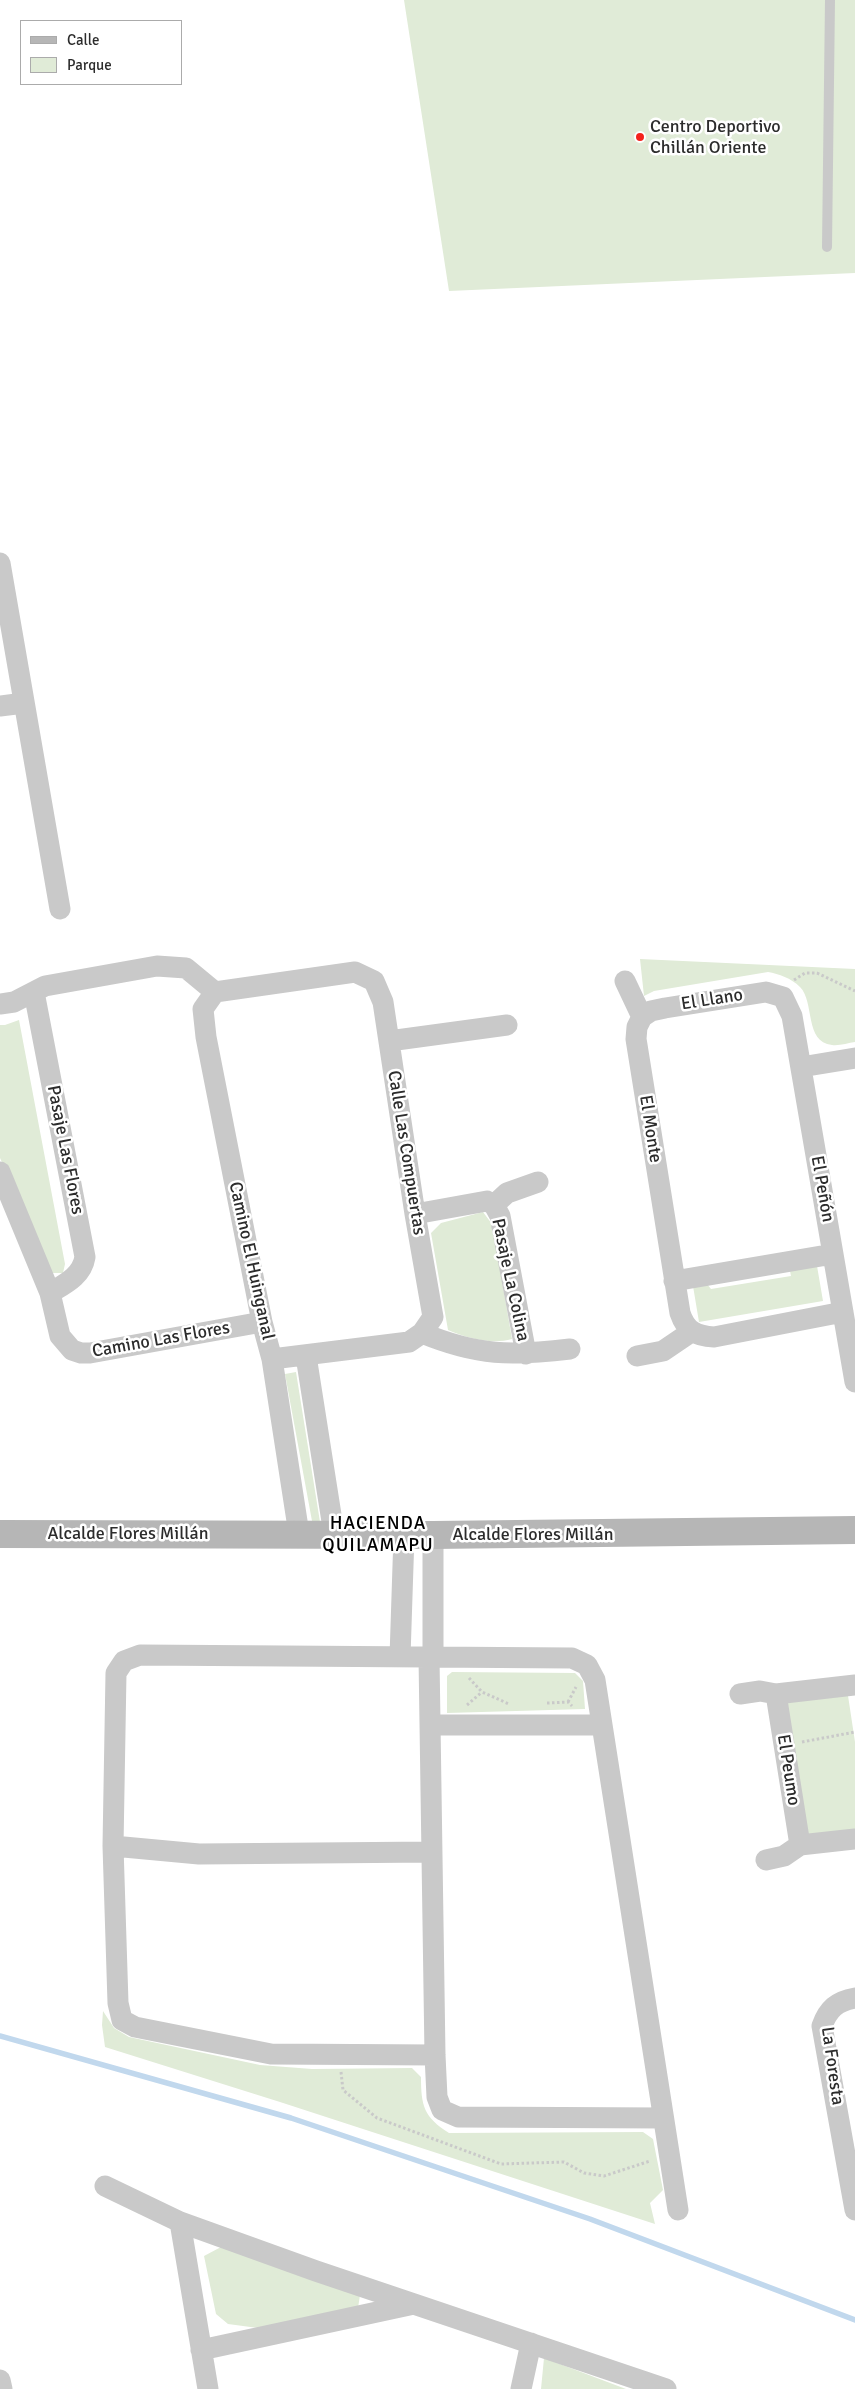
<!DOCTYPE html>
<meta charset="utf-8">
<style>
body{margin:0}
#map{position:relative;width:855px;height:2389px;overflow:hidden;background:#fff;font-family:Signika,sans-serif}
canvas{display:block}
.legend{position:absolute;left:20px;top:20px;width:162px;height:65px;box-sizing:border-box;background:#fff;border:1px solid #ababab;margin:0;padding:6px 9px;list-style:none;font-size:15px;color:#2c2c2c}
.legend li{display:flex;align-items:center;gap:10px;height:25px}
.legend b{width:25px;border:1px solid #ababab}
</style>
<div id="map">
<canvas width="855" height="2389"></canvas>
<ul class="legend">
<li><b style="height:6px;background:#b6b6b6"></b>Calle</li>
<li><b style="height:14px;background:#e0ebd7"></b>Parque</li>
</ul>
</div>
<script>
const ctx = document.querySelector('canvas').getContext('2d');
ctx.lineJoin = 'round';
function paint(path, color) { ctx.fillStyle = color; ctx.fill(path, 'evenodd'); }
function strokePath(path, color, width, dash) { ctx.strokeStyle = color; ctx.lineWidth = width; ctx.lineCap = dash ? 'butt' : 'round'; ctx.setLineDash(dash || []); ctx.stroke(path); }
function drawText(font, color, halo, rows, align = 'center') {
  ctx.font = font + ' Signika,sans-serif'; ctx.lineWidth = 5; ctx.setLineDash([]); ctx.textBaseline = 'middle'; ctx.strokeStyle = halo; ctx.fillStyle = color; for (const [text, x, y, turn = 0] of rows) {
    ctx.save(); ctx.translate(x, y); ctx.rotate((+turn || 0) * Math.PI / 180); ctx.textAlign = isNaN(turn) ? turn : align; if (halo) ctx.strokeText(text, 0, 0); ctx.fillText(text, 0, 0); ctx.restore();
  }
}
const green = new Path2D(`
 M 404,0 L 855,0 L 855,273 L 449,291 Z
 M 640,959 L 855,969 L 855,1042 C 848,1043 839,1046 832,1045 C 804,1042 815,1002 800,987 C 791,978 779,974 768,972 L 654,991 L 644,996 Z
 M 19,1020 L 65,1264 L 63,1273 L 52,1273 L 0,1158 L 0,1025 L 5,1025 Z
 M 483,1212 L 492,1224 L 512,1339 C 491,1345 467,1338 448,1330 L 431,1233 L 441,1223 Z
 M 817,1266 L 823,1301 L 699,1322 L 693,1286 L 707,1284 L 711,1289 L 791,1276 L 790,1271 Z
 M 296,1372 L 320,1522 L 312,1521 L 285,1374 Z
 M 452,1672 L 575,1673 L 583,1681 L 585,1709 L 447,1713 L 447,1676 Z
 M 847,1689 L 855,1742 L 855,1833 L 804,1841 L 782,1699 Z
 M 103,2011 L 114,2028 L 129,2037 L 260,2065 L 312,2069 L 412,2068 L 421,2077 C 421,2106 424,2117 449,2133 L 643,2132 L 653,2139 L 663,2190 L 650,2203 L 655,2224 L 280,2102 L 105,2047 L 102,2025 Z
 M 221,2247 L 360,2295 L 358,2308 L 258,2328 L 228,2324 L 216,2314 L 204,2256 Z
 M 544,2358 L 626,2389 L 541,2389 Z`);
const stream = new Path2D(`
 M 0,2036 L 291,2118 L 590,2219 L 855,2320`);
const path = new Path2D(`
 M 794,980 L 805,973 L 817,973 L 855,991
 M 469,1678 L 482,1692 L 509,1704
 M 568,1702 L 576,1687
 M 547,1703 L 568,1702 L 572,1706
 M 467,1705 L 482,1692
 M 802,1742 L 855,1732
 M 341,2072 L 343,2090 L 377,2118 L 501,2164 L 564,2162 L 584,2173 L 604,2176 L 650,2161`);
const lane = new Path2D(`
 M 827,247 L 830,0`);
const street = new Path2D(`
 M 0,563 L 60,909
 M 0,706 L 24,703
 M 625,981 L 642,1017
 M 34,992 L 85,1257 C 82,1276 65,1284 50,1293
 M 215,992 L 355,972 L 374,981 L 383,1002 L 415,1214 L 433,1317 L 422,1333 L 409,1342 L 272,1359
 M 215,992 L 203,1009 L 206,1037 L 262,1322 L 272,1359 L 299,1534
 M 0,1004 L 14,1002 L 45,986 L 157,966 L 186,968 L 215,992
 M 642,1017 L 651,1011 L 665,1008 L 766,992 L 783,997 L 792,1016 L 855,1382
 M 642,1017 L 637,1027 L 636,1039 L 680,1313 C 686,1331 696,1336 714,1337 L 843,1312
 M 389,1041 L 507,1025
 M 801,1067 L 855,1058
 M 0,1172 L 50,1293 L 60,1336 L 72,1350 L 81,1353 L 90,1353 L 262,1322
 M 494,1205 L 507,1193 L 538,1182
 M 415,1214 L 487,1201 L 494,1205 L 500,1216 L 526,1354
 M 674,1281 L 833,1254
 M 422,1333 C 478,1356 511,1356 570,1349
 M 306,1356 L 334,1534
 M 637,1356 L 663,1351 L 691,1332
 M 400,1657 L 404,1535
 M 429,1657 L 435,2055 L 437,2097 L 442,2110 L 458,2117 L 663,2118
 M 433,1657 L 433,1535
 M 855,1685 L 776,1694 L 800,1845 L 855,1839
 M 740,1694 L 760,1691 L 776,1694
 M 430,1725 L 602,1725
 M 113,1846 L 199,1854 L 432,1852
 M 766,1860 L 784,1856 L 800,1845
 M 855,1998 C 837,2001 828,2009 822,2026 L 855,2210
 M 435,2055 L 271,2054 L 135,2027 L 122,2020 L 118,2003 L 113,1846 L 116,1673 L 124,1661 L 140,1655 L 572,1658 L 587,1665 L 595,1680 L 678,2210
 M 105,2186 L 180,2222 L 316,2271 L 666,2389
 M 180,2222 L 208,2389
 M 201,2350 L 414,2304
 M 0,2380 L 2,2389
 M 521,2389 L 531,2343`);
const secondary = new Path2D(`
 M 0,1534 L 433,1535 L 855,1530`);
const markers = [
 [640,137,5,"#f4221c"]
];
const poiNames = [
 ["Centro Deportivo",650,127],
 ["Chillán Oriente",650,148]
];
const streetNames = [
 ["El Llano",712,1000,-9],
 ["El Monte",650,1129,81],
 ["Pasaje Las Flores",65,1150,79],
 ["Calle Las Compuertas",406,1153,81],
 ["El Peñón",822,1189,80],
 ["Camino El Huinganal",251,1261,78],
 ["Pasaje La Colina",510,1280,78],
 ["Camino Las Flores",161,1340,-10],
 ["Alcalde Flores Millán",128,1534],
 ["Alcalde Flores Millán",533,1535],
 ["El Peumo",788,1770,81],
 ["La Foresta",832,2066,82]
];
const neighbourhoodNames = [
 ["HACIENDA",378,1524],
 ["QUILAMAPU",378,1546]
];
paint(green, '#e0ebd7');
strokePath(stream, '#c1d8ed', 5.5);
strokePath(path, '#c9c9c9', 3, [2.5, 2.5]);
strokePath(lane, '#c9c9c9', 10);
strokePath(street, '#c9c9c9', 21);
strokePath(secondary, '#b6b6b6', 28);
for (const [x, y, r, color] of markers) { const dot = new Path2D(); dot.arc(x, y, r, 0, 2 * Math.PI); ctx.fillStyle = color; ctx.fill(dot); strokePath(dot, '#fff', 2); }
drawText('18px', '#2c2c2c', '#fff', poiNames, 'left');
drawText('18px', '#2c2c2c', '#fff', streetNames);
ctx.letterSpacing = '1px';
drawText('19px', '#000', '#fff', neighbourhoodNames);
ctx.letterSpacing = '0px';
</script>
